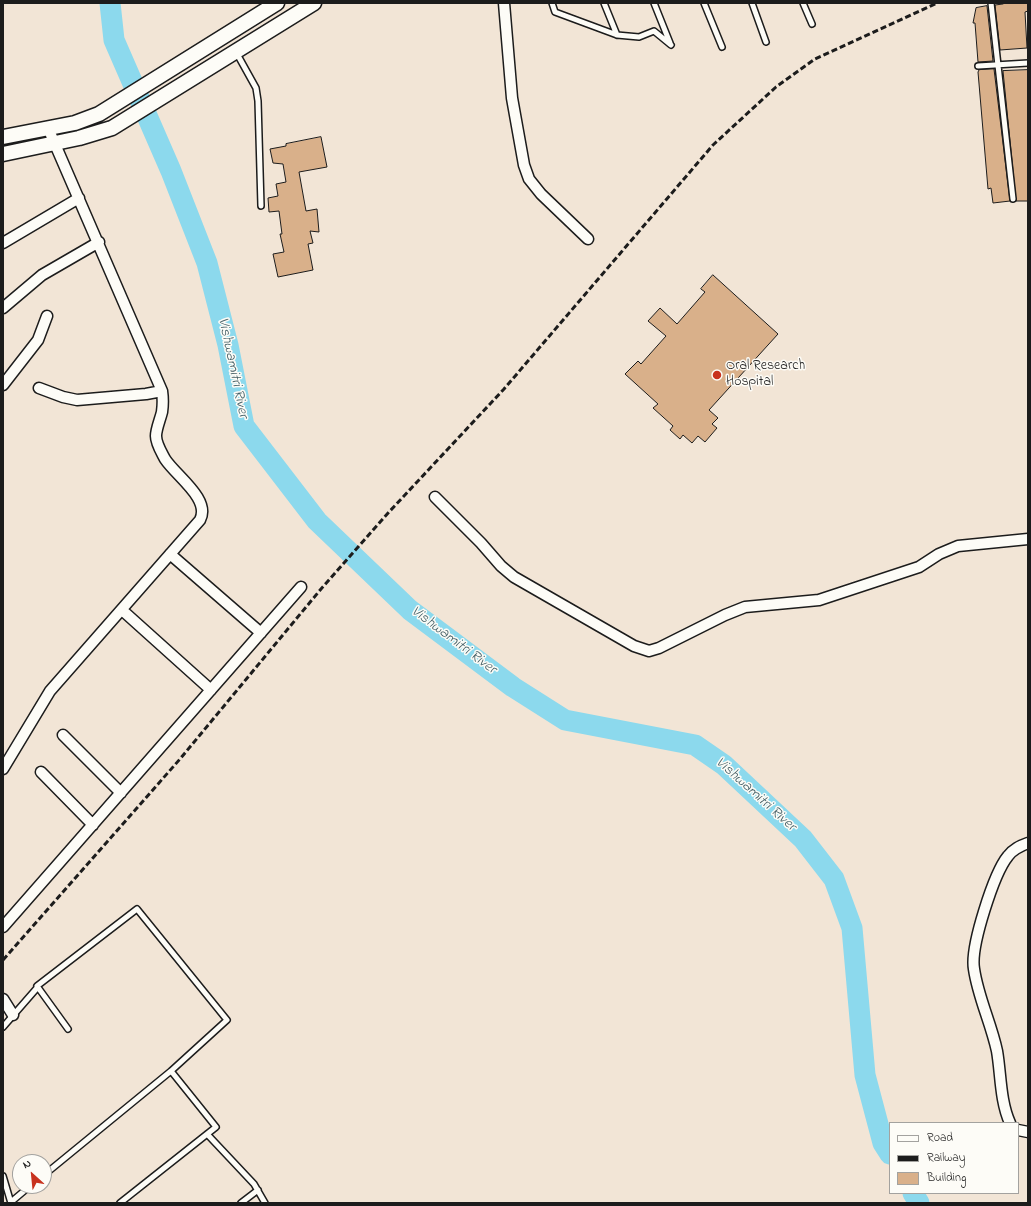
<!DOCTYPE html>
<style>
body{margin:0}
#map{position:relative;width:1031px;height:1206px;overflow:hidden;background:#f2e5d6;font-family:"Indie Flower",sans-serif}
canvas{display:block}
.frame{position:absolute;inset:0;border:4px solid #1c1c1c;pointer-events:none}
.legend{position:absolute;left:889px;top:1122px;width:130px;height:72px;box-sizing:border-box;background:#fdfcf7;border:1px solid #a3a29f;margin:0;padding:5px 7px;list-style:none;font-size:12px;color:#1c1c1c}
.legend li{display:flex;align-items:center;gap:8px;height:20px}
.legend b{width:20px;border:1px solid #a3a29f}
.north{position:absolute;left:12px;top:1154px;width:40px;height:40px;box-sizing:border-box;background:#fdfcf7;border:1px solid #a3a29f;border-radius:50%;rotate:333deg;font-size:11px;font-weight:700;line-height:16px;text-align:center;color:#1c1c1c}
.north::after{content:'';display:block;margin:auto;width:14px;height:18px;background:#c8321e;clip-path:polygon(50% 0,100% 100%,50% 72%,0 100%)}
</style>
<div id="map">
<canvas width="1031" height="1206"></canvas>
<div class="frame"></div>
<ul class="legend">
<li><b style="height:5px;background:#fdfcf7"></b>Road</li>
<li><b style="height:5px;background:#1c1c1c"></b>Railway</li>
<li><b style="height:11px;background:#d9b08a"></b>Building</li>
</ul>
<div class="north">N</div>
</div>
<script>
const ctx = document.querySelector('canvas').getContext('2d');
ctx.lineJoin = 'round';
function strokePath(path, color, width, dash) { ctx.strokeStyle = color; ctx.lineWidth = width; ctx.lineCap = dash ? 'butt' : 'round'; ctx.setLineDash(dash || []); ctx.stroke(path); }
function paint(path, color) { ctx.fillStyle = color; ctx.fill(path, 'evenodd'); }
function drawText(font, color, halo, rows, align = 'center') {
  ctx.font = font + ' "Indie Flower",sans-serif'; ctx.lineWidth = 3; ctx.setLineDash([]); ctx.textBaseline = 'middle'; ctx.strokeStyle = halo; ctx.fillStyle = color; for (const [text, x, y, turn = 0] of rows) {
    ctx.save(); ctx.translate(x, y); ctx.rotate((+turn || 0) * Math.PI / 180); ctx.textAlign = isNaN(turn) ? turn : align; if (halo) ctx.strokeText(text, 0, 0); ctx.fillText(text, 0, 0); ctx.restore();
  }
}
const river = new Path2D(`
 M 110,3 L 114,40 L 171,171 L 207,263 L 228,345 L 244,426 L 317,521 L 410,610 L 513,687 L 565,720 L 695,745 L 724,765 L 803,839 L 834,879 L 852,928 L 865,1075 L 883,1143 L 890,1154
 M 913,1193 L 919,1203`);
const building = new Path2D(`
 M 1003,3 L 1028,3 L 1028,11 L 1025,12 L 1027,48 L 1000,50 L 995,5 L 1003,4 Z
 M 987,6 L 993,61 L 978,62 L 975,23 L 973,23 L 976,8 Z
 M 994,69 L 1010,201 L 993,203 L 991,188 L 988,189 L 978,72 L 979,70 Z
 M 1028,70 L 1028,201 L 1016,201 L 1003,71 Z
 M 321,137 L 327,167 L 299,172 L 306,211 L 317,209 L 319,232 L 310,231 L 313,243 L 308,244 L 313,270 L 278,277 L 273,254 L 284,252 L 280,234 L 282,234 L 279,211 L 269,212 L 268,198 L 278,196 L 276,184 L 286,182 L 283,164 L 273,163 L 270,149 L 286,146 L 286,144 Z
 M 713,275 L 778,334 L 709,410 L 718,418 L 712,424 L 717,428 L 705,442 L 698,436 L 692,443 L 683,435 L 680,439 L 670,430 L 673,426 L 653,408 L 658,404 L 625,374 L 638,361 L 641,364 L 666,336 L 648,321 L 660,308 L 677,324 L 705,292 L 701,289 Z`);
const service = new Path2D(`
 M 552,3 L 555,12 L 617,35 L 639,37 L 654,31 L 671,45
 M 604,3 L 617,35
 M 654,3 L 670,43
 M 704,3 L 722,47
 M 752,3 L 766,42
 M 803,3 L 812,24
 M 991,3 L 1013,199
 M 236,52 L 256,88 L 258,101 L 261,206
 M 978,66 L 1028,63
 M 3,1027 L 37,988
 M 68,1029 L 37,986 L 137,909 L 227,1020 L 171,1071
 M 207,1134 L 254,1184 L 265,1203
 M 44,1175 L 171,1071 L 216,1127 L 120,1203
 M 3,1176 L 11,1203
 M 11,1202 L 30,1186
 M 241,1203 L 258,1190`);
const minor = new Path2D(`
 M 504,3 L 512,98 L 524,165 L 529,179 L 541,194 L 588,239
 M 3,243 L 79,198
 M 3,308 L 42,275 L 99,242
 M 3,385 L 38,340 L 47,316
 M 39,388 L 63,397 L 77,400 L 146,394 L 162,391
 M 435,497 L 481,543 L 501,566 L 514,577 L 634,646 L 649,651 L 659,648 L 725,615 L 745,607 L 819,600 L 919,567 L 939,554 L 958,546 L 1028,539
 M 170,554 L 261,633
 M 122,610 L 211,690
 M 63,735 L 121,793
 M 3,769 L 50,691 L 200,520 C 211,499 176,476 165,459 C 162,453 156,444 156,436 C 156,429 160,420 162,412 C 163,405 163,398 162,391 L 48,128
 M 41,772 L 93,825
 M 3,927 L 301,587
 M 3,999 L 13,1015
 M 1010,1123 C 1000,1101 1001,1074 997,1051 C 991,1023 978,997 974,969 C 970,947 994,873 1008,856 C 1013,849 1020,846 1028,843
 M 1018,1130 L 1028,1132`);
const secondary = new Path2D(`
 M 3,137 L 75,123 L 99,114 L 277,3
 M 3,154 L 79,138 L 112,128 L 314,3`);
const rail = new Path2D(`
 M 3,960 L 180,759 L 321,589 L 389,512 L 504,389 L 713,145 L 776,87 L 815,59 L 937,3`);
const markers = [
 [717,375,5,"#c8321e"]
];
const poiNames = [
 ["Oral Research",726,367],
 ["Hospital",726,383]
];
const waterNames = [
 ["Vishwamitri River",232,368,78],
 ["Vishwamitri River",453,641,37],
 ["Vishwamitri River",755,795,42]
];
strokePath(river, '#8cd9ed', 21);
paint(building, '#d9b08a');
strokePath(building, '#1c1c1c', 1);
strokePath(service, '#1c1c1c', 8);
strokePath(minor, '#1c1c1c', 13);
strokePath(secondary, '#1c1c1c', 17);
strokePath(service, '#fdfcf7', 5);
strokePath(minor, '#fdfcf7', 10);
strokePath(secondary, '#fdfcf7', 14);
strokePath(rail, '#1c1c1c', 3, [6, 3]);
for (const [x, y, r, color] of markers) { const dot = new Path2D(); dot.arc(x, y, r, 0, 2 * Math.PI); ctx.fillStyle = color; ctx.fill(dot); strokePath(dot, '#fdfcf7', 1.5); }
drawText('14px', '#1c1c1c', '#fdfcf7', poiNames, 'left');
drawText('italic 15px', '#435e65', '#fdfcf7', waterNames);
</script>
